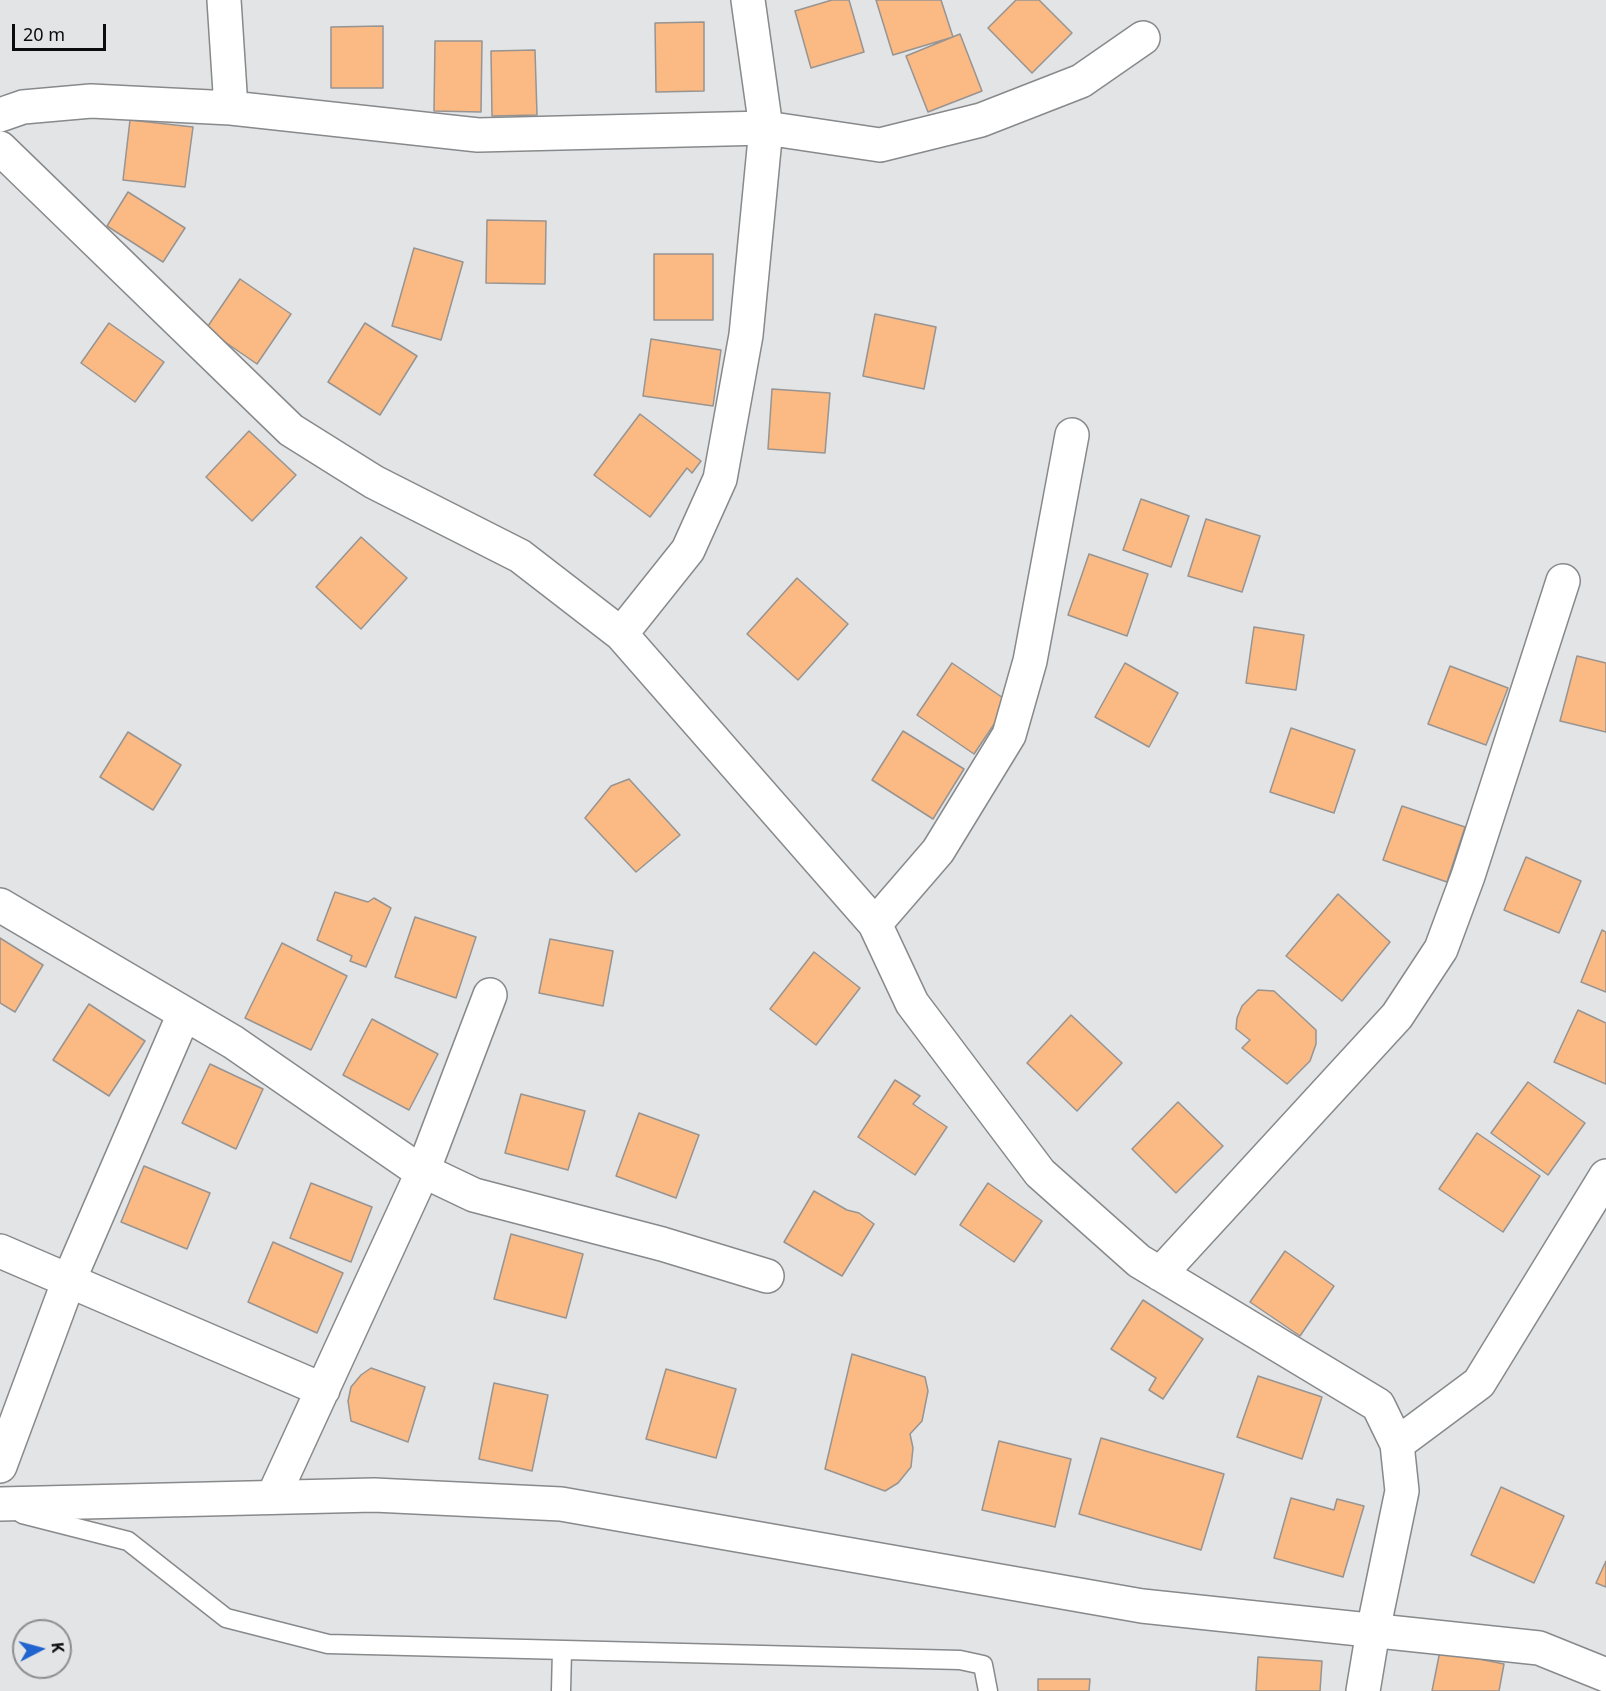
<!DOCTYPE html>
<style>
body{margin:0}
#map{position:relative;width:1606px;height:1691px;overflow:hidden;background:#e2e4e6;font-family:"Noto Sans",sans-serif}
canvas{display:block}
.north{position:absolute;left:12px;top:1619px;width:60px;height:60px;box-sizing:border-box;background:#e2e4e6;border:2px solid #8c8e8f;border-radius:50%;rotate:84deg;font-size:16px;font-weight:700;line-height:24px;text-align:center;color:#0b0c0d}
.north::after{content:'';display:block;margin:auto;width:21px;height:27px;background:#2064cf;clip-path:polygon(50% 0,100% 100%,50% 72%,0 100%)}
.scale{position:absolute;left:12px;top:24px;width:94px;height:27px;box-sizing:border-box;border:3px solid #0b0c0d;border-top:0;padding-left:8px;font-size:18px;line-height:21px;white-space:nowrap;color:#0b0c0d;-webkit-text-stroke:4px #e2e4e6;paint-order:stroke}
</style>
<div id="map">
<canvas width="1606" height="1691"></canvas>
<div class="north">K</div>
<div class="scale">20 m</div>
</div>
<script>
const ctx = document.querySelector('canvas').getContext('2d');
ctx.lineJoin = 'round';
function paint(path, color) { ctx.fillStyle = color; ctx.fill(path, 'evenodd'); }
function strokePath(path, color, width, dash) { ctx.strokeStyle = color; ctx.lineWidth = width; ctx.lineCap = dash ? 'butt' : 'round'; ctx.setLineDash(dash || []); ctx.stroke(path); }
const building = new Path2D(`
 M 832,0 L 849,0 L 864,52 L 811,68 L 795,11 Z
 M 876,0 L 941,0 L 953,37 L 893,55 Z
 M 1016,0 L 1039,0 L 1072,33 L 1032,73 L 988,28 Z
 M 704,22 L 704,91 L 656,92 L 655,23 Z
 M 383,26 L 383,88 L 331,88 L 331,27 Z
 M 960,34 L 982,91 L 928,112 L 906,56 Z
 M 435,41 L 482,41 L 481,112 L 434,111 Z
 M 535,50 L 537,115 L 492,116 L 491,51 Z
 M 130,120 L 193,127 L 185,187 L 123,180 Z
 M 128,192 L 185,228 L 163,262 L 107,226 Z
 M 487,220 L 546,221 L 545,284 L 486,283 Z
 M 414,248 L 463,262 L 441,340 L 392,326 Z
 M 654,254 L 713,254 L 713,320 L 654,320 Z
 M 240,279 L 291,314 L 257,364 L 206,329 Z
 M 875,314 L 936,327 L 924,389 L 863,376 Z
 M 109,323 L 164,362 L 135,402 L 81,363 Z
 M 365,323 L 417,356 L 380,415 L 328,382 Z
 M 651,339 L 721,350 L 713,406 L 643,396 Z
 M 772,389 L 830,393 L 825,453 L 768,449 Z
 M 640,414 L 701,461 L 692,473 L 687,468 L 650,517 L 594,475 Z
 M 249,431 L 296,475 L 252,521 L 206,477 Z
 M 1141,499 L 1189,516 L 1171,567 L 1123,550 Z
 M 1206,519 L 1260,536 L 1242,592 L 1188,576 Z
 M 361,537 L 407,578 L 361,629 L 316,587 Z
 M 1089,554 L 1148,574 L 1127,636 L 1068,615 Z
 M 797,578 L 848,624 L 798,680 L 747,634 Z
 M 1254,627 L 1304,635 L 1296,690 L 1246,683 Z
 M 1577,656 L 1606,663 L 1606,732 L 1560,721 Z
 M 952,663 L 1009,702 L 974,754 L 917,715 Z
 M 1125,663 L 1178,693 L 1149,747 L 1095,717 Z
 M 1450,666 L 1508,688 L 1486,745 L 1428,724 Z
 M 1291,728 L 1355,750 L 1334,813 L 1270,792 Z
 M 903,731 L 964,769 L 933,819 L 872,780 Z
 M 128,732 L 181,765 L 153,810 L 100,777 Z
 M 629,779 L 680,835 L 636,872 L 585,818 L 611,786 Z
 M 1402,806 L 1465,827 L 1447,882 L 1383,860 Z
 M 1526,857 L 1581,881 L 1559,933 L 1504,910 Z
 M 335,892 L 368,902 L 374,898 L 391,908 L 366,967 L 350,961 L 352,956 L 317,940 Z
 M 1338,894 L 1390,942 L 1342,1001 L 1286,956 Z
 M 415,917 L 476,937 L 456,998 L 395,977 Z
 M 1602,930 L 1606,932 L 1606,992 L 1581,982 Z
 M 0,938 L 43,965 L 15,1012 L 0,1003 Z
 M 550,939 L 613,951 L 603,1006 L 539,993 Z
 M 282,943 L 347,976 L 311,1050 L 245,1018 Z
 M 814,952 L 860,988 L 816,1045 L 770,1009 Z
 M 1258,990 L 1274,991 L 1316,1030 L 1316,1044 L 1310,1061 L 1287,1084 L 1242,1048 L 1250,1040 L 1236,1029 L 1237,1018 L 1242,1006 Z
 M 89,1004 L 145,1041 L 109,1096 L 53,1060 Z
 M 1578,1010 L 1606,1023 L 1606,1084 L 1554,1062 Z
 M 1071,1015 L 1122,1063 L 1077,1111 L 1027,1063 Z
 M 372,1019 L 438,1054 L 409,1110 L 343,1075 Z
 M 210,1064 L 263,1089 L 236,1149 L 182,1123 Z
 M 895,1080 L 920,1096 L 913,1104 L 947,1127 L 915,1175 L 858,1137 Z
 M 1528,1082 L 1585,1123 L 1548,1175 L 1491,1133 Z
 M 521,1094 L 585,1111 L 568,1170 L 505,1153 Z
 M 1178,1102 L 1223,1146 L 1176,1193 L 1132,1149 Z
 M 639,1113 L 699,1135 L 676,1198 L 616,1176 Z
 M 1477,1133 L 1540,1176 L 1503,1232 L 1439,1189 Z
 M 144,1166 L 210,1193 L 187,1249 L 121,1222 Z
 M 311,1183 L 372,1207 L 351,1262 L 290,1238 Z
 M 988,1183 L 1042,1221 L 1014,1262 L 960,1225 Z
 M 814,1191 L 847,1210 L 859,1213 L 874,1224 L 842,1276 L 784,1242 Z
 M 511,1234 L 583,1254 L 566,1318 L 494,1299 Z
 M 273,1242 L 343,1273 L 317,1333 L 248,1302 Z
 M 1285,1251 L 1334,1286 L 1300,1336 L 1250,1302 Z
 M 1143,1300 L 1203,1339 L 1163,1399 L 1149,1390 L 1156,1378 L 1111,1349 Z
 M 852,1354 L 925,1377 L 928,1391 L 922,1421 L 910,1434 L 913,1448 L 911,1467 L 898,1483 L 885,1491 L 825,1469 Z
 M 371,1368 L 425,1387 L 408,1442 L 351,1421 L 348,1401 L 351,1387 L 361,1375 Z
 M 666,1369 L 736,1389 L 716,1458 L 646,1439 Z
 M 1258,1376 L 1322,1397 L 1302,1459 L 1237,1437 Z
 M 494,1383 L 548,1395 L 532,1471 L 479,1459 Z
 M 1101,1438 L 1224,1474 L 1201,1550 L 1079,1514 Z
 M 999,1441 L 1071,1459 L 1055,1527 L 982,1510 Z
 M 1501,1487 L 1564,1516 L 1534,1583 L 1471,1555 Z
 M 1291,1498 L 1334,1510 L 1337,1499 L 1364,1506 L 1343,1577 L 1274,1558 Z
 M 1606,1561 L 1606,1587 L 1596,1583 Z
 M 1440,1651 L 1504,1664 L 1499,1691 L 1432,1691 Z
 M 1258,1657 L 1322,1661 L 1320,1691 L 1256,1691 Z
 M 1038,1679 L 1090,1679 L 1089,1691 L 1038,1691 Z`);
const service = new Path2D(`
 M 22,1514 L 128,1541 L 226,1618 L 328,1644 L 960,1660 L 983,1665 L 988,1691
 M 561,1691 L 562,1651`);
const minor = new Path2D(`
 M 224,0 L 231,108
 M 0,115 L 23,107 L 91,101 L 231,108 L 478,135 L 766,128 L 880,145 L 981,120 L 1081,81 L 1143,38
 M 0,148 L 291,430 L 374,482 L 520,556 L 621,634 L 875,924 L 912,1003 L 1040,1173 L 1139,1261 L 1378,1405 L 1397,1444 L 1402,1491 L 1373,1631 L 1363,1691
 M 621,634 L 688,550 L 720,479 L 746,335 L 766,128 L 748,0
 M 0,905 L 233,1042 L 411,1165 L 474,1195 L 662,1244 L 767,1276
 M 875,924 L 938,851 L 1009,735 L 1030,661 L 1072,435
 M 0,1251 L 323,1390
 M 1160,1274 L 1397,1016 L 1441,949 L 1468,876 L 1563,581
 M 1397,1444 L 1479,1383 L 1606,1176
 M 0,1466 L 69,1280 L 184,1014
 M 273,1497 L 423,1171 L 490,995`);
const tertiary = new Path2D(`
 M 0,1504 L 374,1495 L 561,1504 L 1142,1606 L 1539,1648 L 1606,1675`);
paint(building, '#fbb984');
strokePath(building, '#979492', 1.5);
strokePath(service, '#87898b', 21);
strokePath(minor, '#87898b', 36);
strokePath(tertiary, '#87898b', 36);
strokePath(service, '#fff', 18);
strokePath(minor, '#fff', 33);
strokePath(tertiary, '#fff', 33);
</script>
